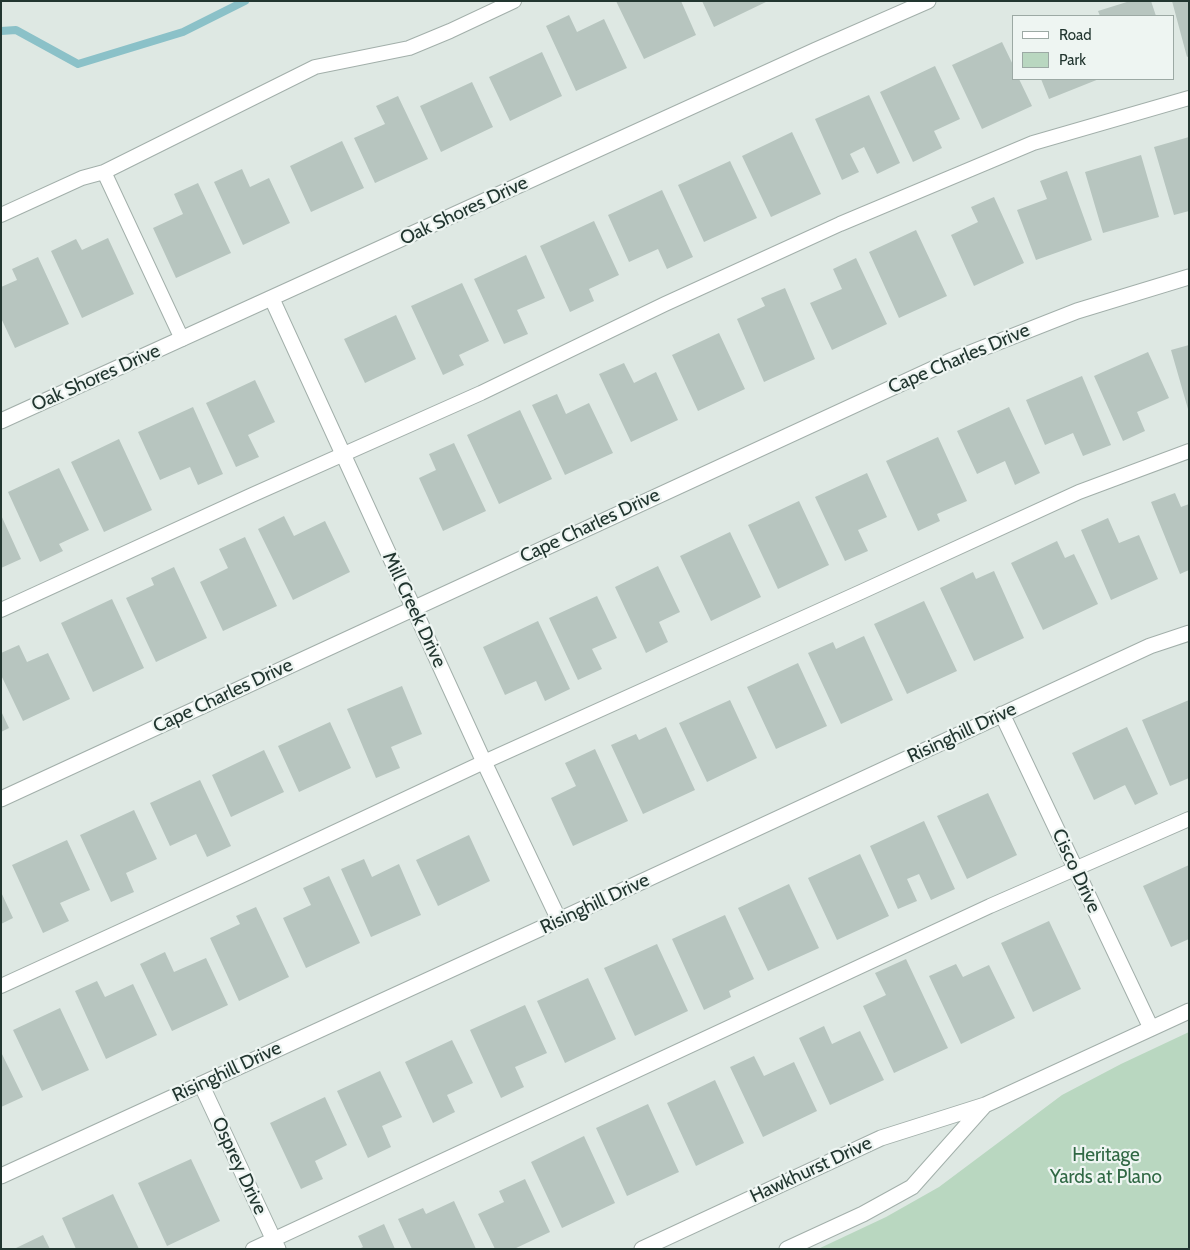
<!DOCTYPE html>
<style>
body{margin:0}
#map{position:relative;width:1190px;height:1250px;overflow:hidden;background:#dee8e3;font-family:Cabin,sans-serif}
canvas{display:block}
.frame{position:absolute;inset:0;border:2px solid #223630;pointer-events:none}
.legend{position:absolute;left:1012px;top:15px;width:162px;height:65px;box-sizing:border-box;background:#eef5f2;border:1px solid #9ca9a4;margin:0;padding:6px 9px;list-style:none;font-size:15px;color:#223630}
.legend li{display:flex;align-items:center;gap:10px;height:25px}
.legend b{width:25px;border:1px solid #9ca9a4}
</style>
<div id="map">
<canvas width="1190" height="1250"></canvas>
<div class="frame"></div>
<ul class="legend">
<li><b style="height:6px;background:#fff"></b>Road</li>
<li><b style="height:14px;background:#b9d7c0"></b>Park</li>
</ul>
</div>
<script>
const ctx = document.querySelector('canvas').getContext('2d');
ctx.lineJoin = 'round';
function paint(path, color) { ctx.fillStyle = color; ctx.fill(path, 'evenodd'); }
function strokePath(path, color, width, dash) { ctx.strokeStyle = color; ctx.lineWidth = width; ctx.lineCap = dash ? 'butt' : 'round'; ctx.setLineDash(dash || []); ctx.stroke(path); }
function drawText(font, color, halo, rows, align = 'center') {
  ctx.font = font + ' Cabin,sans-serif'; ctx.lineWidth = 4.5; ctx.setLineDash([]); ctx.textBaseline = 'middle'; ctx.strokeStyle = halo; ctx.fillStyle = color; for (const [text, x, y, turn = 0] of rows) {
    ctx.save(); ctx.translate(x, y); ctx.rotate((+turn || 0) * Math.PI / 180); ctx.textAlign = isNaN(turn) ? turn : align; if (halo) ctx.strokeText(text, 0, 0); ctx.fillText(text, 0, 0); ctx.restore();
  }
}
const green = new Path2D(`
 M 1189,1032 L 1189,1249 L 818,1249 L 886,1217 L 939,1187 L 1062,1095 L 1121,1064 Z`);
const stream = new Path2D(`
 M 1,31 L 16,30 L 78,64 L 183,32 L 245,1`);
const building = new Path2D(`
 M 616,1 L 681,1 L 696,35 L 644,59 Z
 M 702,1 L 768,1 L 714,27 Z
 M 1130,1 L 1151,1 L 1156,16 L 1100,16 L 1098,11 Z
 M 1172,1 L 1189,1 L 1189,56 L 1187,57 Z
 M 569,15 L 577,32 L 604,19 L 627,68 L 576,91 L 546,26 Z
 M 1002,42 L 1014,67 L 1014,79 L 1019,79 L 1032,106 L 982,129 L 952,65 Z
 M 542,52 L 562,96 L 510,121 L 489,77 Z
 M 935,66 L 960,119 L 934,131 L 942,148 L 913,162 L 880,92 Z
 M 1041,79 L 1099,79 L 1049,99 Z
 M 472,82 L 493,127 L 441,152 L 420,106 Z
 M 869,95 L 900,163 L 877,174 L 864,147 L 850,154 L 859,172 L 842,180 L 815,119 Z
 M 398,96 L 428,159 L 375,183 L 354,138 L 385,124 L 376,106 Z
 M 792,132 L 821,194 L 771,217 L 742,156 Z
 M 1189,137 L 1189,211 L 1174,215 L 1154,147 Z
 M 342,141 L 364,188 L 311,212 L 290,166 Z
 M 1141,155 L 1159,217 L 1103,233 L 1085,172 Z
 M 730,161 L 757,218 L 704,242 L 678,185 Z
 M 242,169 L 250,187 L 269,178 L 290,223 L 243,245 L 214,182 Z
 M 1067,171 L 1092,240 L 1036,260 L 1017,210 L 1047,199 L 1040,181 Z
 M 198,183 L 231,253 L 176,278 L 153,228 L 183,214 L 174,194 Z
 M 662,190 L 693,257 L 667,269 L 658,249 L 629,262 L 608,215 Z
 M 994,197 L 1024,263 L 974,286 L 951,235 L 978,222 L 971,207 Z
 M 594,221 L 619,275 L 589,289 L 594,301 L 570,312 L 540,246 Z
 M 916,230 L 947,296 L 899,318 L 869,252 Z
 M 108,238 L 134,294 L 82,318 L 51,251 L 76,239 L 82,250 Z
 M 526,255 L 545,298 L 517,310 L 528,334 L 504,344 L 474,279 Z
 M 38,257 L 69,324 L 15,348 L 1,318 L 1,287 L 17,280 L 12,269 Z
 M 856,258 L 887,324 L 832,350 L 810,303 L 842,289 L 833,269 Z
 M 462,283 L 489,341 L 459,355 L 464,365 L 443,375 L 411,306 Z
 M 785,288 L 815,359 L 764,382 L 737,319 L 765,306 L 761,298 Z
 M 396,315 L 416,359 L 365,383 L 344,339 Z
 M 719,333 L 745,389 L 698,411 L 672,355 Z
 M 1189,345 L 1189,409 L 1188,409 L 1171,350 Z
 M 1148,352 L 1169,398 L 1137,412 L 1145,431 L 1123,441 L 1094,376 Z
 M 624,363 L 634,383 L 656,372 L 678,420 L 631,442 L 599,374 Z
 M 1082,376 L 1111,445 L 1083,456 L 1073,433 L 1045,445 L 1026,400 Z
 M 255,380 L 275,422 L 248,435 L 259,457 L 236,467 L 206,403 Z
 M 557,394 L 566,414 L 589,403 L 613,453 L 565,475 L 532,405 Z
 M 193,407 L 223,474 L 198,485 L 190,467 L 160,480 L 138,432 Z
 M 1009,407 L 1040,473 L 1015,485 L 1005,461 L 977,474 L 957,431 Z
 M 520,410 L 552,479 L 499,504 L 467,435 Z
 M 938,437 L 967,501 L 937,514 L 940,521 L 918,531 L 886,461 Z
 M 119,439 L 152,510 L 104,532 L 71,462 Z
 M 454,443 L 486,511 L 443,531 L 419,478 L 436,470 L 429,454 Z
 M 59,468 L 89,530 L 59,544 L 63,551 L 40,562 L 8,492 Z
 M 867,473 L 887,517 L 858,530 L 868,551 L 845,561 L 815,497 Z
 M 1175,493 L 1181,507 L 1189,504 L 1189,570 L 1180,574 L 1151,502 Z
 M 799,501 L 829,565 L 778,589 L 748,525 Z
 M 1,515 L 21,559 L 1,568 Z
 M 284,516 L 294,536 L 325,521 L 350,572 L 293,600 L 258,529 Z
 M 1108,518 L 1119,543 L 1139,535 L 1158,579 L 1111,600 L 1081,530 Z
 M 730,532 L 761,597 L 711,621 L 680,556 Z
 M 245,537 L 277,606 L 223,631 L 200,582 L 228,568 L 219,549 Z
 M 1057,541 L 1065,558 L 1074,554 L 1098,604 L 1043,630 L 1011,563 Z
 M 658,566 L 680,612 L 659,622 L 668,642 L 646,653 L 615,587 Z
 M 174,567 L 207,638 L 156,662 L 126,598 L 154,585 L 151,578 Z
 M 994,571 L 1024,638 L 974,661 L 940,588 L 973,572 L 976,579 Z
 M 597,596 L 617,638 L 592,649 L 602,669 L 578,680 L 549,618 Z
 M 112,599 L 144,668 L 93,692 L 61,623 Z
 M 924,601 L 957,671 L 907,694 L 874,624 Z
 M 538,621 L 570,689 L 545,701 L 536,681 L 505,695 L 483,647 Z
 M 864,636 L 893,700 L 841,724 L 808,653 L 833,642 L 836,649 Z
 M 19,645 L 27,662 L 48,653 L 70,699 L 23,721 L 1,675 L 1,653 Z
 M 798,663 L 827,726 L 776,749 L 747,687 Z
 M 402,686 L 422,734 L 391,747 L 400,768 L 376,778 L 347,709 Z
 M 730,700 L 757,758 L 707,782 L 679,723 Z
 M 1189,700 L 1189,778 L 1170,786 L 1142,720 Z
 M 1,711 L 9,728 L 1,732 Z
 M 330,722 L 351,768 L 299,792 L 278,746 Z
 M 666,727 L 695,790 L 643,814 L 611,745 L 636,734 L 639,740 Z
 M 1127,727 L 1158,794 L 1135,805 L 1125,785 L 1094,800 L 1072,753 Z
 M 595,749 L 628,821 L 573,846 L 551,798 L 576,786 L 565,763 Z
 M 264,750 L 284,792 L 231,817 L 212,775 Z
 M 200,780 L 231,846 L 207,857 L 196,834 L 170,846 L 150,803 Z
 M 988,793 L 1017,855 L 967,879 L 937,816 Z
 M 134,810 L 157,859 L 126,873 L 134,892 L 111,902 L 80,835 Z
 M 924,821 L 955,889 L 931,900 L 919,874 L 907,879 L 917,901 L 898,909 L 870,846 Z
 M 469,835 L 490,881 L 438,906 L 416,860 Z
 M 67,840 L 90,890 L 60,903 L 69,921 L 43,933 L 12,865 Z
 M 860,854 L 889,916 L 837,940 L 808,878 Z
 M 364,859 L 372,877 L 399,864 L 421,915 L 371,937 L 341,869 Z
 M 1189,865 L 1189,939 L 1171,947 L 1143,886 Z
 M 329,876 L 360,943 L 306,968 L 283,918 L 311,905 L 303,888 Z
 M 789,884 L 819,948 L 768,971 L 738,908 Z
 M 1,892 L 13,918 L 1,924 Z
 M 256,907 L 289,977 L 239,1001 L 210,938 L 240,924 L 236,916 Z
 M 725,915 L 754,979 L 729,991 L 731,997 L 704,1010 L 672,939 Z
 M 1049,921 L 1081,989 L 1033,1012 L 1001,943 Z
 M 657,944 L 688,1011 L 635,1036 L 604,968 Z
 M 165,952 L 174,972 L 206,958 L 228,1005 L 172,1031 L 140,964 Z
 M 906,959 L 948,1048 L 894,1073 L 863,1006 L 886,995 L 875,973 Z
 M 956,964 L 963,977 L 989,965 L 1015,1018 L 961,1044 L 929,976 Z
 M 588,978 L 616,1039 L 565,1063 L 537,1001 Z
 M 97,981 L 105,997 L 133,984 L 157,1035 L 106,1059 L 75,991 Z
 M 525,1005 L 547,1053 L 515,1067 L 524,1087 L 501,1098 L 470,1030 Z
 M 60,1008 L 89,1070 L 42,1091 L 13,1030 Z
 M 824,1026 L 832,1044 L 860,1031 L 884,1080 L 830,1105 L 799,1038 Z
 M 452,1040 L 473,1083 L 447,1095 L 455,1112 L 433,1123 L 405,1062 Z
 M 1,1052 L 23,1097 L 1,1107 Z
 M 754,1056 L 764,1076 L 794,1062 L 817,1111 L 763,1137 L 730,1067 Z
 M 380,1071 L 402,1117 L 382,1126 L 391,1147 L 368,1158 L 337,1091 Z
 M 715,1080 L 744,1143 L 696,1166 L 667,1103 Z
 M 325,1097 L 347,1145 L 315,1161 L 323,1179 L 301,1189 L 270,1123 Z
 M 648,1104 L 679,1172 L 627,1196 L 596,1128 Z
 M 584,1136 L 615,1203 L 562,1228 L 531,1162 Z
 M 191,1159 L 220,1221 L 167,1246 L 138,1183 Z
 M 525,1179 L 550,1232 L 514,1249 L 495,1249 L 478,1214 L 504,1202 L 499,1191 Z
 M 113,1194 L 139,1249 L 76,1249 L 62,1218 Z
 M 454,1201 L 476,1249 L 412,1249 L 398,1219 L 423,1208 L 426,1214 Z
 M 384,1224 L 395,1249 L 359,1249 L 363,1247 L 358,1236 Z
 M 43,1235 L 50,1249 L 14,1249 Z`);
const service = new Path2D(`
 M 104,172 L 182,339
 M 1,215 L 82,178 L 104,172 L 315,67 L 409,48 L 450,31 L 514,1
 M 1,610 L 252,495 L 481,393 L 665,304 L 840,224 L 1033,143 L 1189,98
 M 1,986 L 241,876 L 484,762 L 861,592 L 1079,492 L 1189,451
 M 253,1249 L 990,906 L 1189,819`);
const minor = new Path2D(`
 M 272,299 L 484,762 L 559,920
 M 1,421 L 816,50 L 928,1
 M 1002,714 L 1151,1028
 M 1,799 L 950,361 L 1077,311 L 1189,277
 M 201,1084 L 278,1249
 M 1,1176 L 559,920 L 1150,646 L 1189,633`);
const tertiary = new Path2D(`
 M 642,1249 L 881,1138 L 985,1105 L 1189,1011
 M 787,1249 L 863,1214 L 912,1187 L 984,1106`);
const streetNames = [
 ["Oak Shores Drive",464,211,-25],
 ["Cape Charles Drive",959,359,-23],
 ["Oak Shores Drive",96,378,-24],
 ["Cape Charles Drive",590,526,-25],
 ["Mill Creek Drive",414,610,65],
 ["Cape Charles Drive",223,696,-25],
 ["Risinghill Drive",962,733,-25],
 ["Cisco Drive",1076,871,65],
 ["Risinghill Drive",595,904,-25],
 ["Risinghill Drive",227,1072,-25],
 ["Osprey Drive",239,1166,65],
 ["Hawkhurst Drive",811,1170,-25]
];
const parkNames = [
 ["Heritage",1106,1155],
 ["Yards at Plano",1106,1177]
];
paint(green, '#b9d7c0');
strokePath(stream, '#8bc1c8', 8);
paint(building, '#b7c5bf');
strokePath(service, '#a2afaa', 16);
strokePath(minor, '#a2afaa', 17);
strokePath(tertiary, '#a2afaa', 17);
strokePath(service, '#fff', 14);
strokePath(minor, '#fff', 15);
strokePath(tertiary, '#fff', 15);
drawText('19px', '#223630', '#eef5f2', streetNames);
drawText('19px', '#306844', '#eef5f2', parkNames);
</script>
